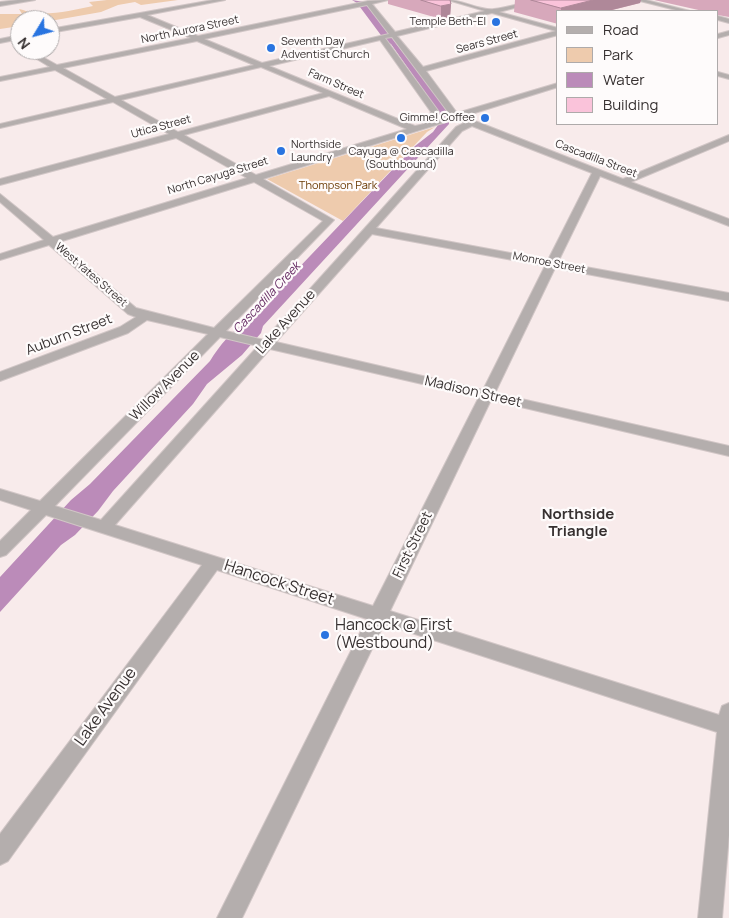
<!DOCTYPE html>
<style>
body{margin:0}
#map{position:relative;width:729px;height:918px;overflow:hidden;background:#f8ebeb;font-family:Manrope,sans-serif}
canvas{display:block}
.legend{position:absolute;left:556px;top:10px;width:162px;height:115px;box-sizing:border-box;background:#fefbfb;border:1px solid #aeaaaa;margin:0;padding:6px 9px;list-style:none;font-size:15px;color:#373131}
.legend li{display:flex;align-items:center;gap:10px;height:25px}
.legend b{width:25px;border:1px solid #aeaaaa}
.north{position:absolute;left:10px;top:10px;width:50px;height:50px;box-sizing:border-box;background:#fefbfb;border:1px solid #aeaaaa;border-radius:50%;rotate:233deg;font-size:14px;font-weight:700;line-height:20px;text-align:center;color:#373131}
.north::after{content:'';display:block;margin:auto;width:18px;height:22px;background:#2974e0;clip-path:polygon(50% 0,100% 100%,50% 72%,0 100%)}
</style>
<div id="map">
<canvas width="729" height="918"></canvas>
<ul class="legend">
<li><b style="height:6px;background:#b4aead"></b>Road</li>
<li><b style="height:14px;background:#eecbad"></b>Park</li>
<li><b style="height:14px;background:#bb8bb9"></b>Water</li>
<li><b style="height:14px;background:#fac3da"></b>Building</li>
</ul>
<div class="north">N</div>
</div>
<script>
const ctx = document.querySelector('canvas').getContext('2d');
ctx.lineJoin = 'round';
function paint(path, color) { ctx.fillStyle = color; ctx.fill(path, 'evenodd'); }
function strokePath(path, color, width, dash) { ctx.strokeStyle = color; ctx.lineWidth = width; ctx.lineCap = dash ? 'butt' : 'round'; ctx.setLineDash(dash || []); ctx.stroke(path); }
function drawText(font, color, halo, rows, align = 'center') {
  ctx.font = font + ' Manrope,sans-serif'; ctx.lineWidth = 4.5; ctx.setLineDash([]); ctx.textBaseline = 'middle'; ctx.strokeStyle = halo; ctx.fillStyle = color; for (const [text, x, y, turn = 0] of rows) {
    ctx.save(); ctx.translate(x, y); ctx.rotate((+turn || 0) * Math.PI / 180); ctx.textAlign = isNaN(turn) ? turn : align; if (halo) ctx.strokeText(text, 0, 0); ctx.fillText(text, 0, 0); ctx.restore();
  }
}
const green = new Path2D(`
 M 107,0 L 178,0 L 141,5 L 135,2 L 118,5 L 101,12 L 50,21 L 20,20 L 20,26 L 0,29 L 0,14 L 22,14 L 19,9 C 25,10 29,13 34,13 C 54,15 74,10 93,6 L 89,2 Z
 M 435,127 L 427,132 L 343,221 L 267,179 Z`);
const water = new Path2D(`
 M 352,0 L 364,2 L 448,111 L 449,124 L 263,326 L 261,333 L 242,355 L 207,384 L 193,404 L 113,491 L 98,511 L 75,535 L 61,545 L 0,612 L 0,577 L 71,500 L 90,484 L 210,361 C 220,345 231,331 247,322 L 415,146 L 433,132 L 438,125 L 439,112 L 391,44 L 386,42 L 357,3 Z`);
const minor = new Path2D(`
 M 18,0 L 35,0 L 0,6 L 0,2 Z
 M 213,0 L 225,0 L 147,15 L 198,36 L 368,1 L 388,0 L 372,4 L 395,32 L 485,11 L 448,0 C 463,0 480,11 494,9 C 512,7 527,0 545,0 L 499,12 L 558,28 L 558,35 L 426,71 L 457,113 L 558,83 L 558,87 L 263,179 L 334,220 L 226,331 L 264,340 L 456,127 L 464,123 L 460,122 L 460,118 L 475,121 L 623,179 L 729,135 L 729,141 L 631,182 L 729,219 L 729,226 L 600,176 L 558,262 L 729,293 L 729,301 L 555,268 L 495,393 L 729,446 L 729,456 L 491,400 L 390,611 L 719,715 L 722,706 L 729,703 L 729,835 L 722,918 L 698,918 L 717,732 L 384,624 L 242,918 L 217,918 L 367,619 L 217,570 L 8,861 L 0,865 L 0,834 L 202,565 L 46,515 L 6,555 L 0,557 L 0,541 L 31,510 L 0,500 L 0,489 L 40,501 L 208,334 L 147,320 L 128,333 L 0,381 L 0,372 L 120,327 L 136,317 L 128,314 L 49,245 L 0,260 L 0,254 L 44,240 L 0,202 L 0,194 L 53,237 L 247,178 L 176,138 L 0,185 L 0,179 L 169,134 L 113,102 L 0,128 L 0,124 L 107,99 L 55,70 L 0,81 L 0,77 L 50,67 L 22,50 L 30,50 L 57,65 L 191,38 L 140,17 L 50,33 L 50,29 ZM 367,5 L 389,34 L 262,63 L 204,39 ZM 492,13 L 556,31 L 423,67 L 397,36 ZM 392,37 L 451,116 L 434,121 L 439,112 L 385,38 ZM 380,40 L 431,112 L 424,124 L 415,126 L 269,66 ZM 197,41 L 254,65 L 115,97 L 63,68 ZM 261,67 L 323,93 L 178,132 L 121,100 ZM 329,96 L 407,129 L 256,175 L 184,135 ZM 472,126 L 592,173 L 548,260 L 376,228 L 462,131 ZM 254,182 L 323,221 L 214,328 L 136,308 L 59,242 ZM 372,234 L 545,266 L 483,390 L 276,342 ZM 220,337 L 258,346 L 101,520 L 55,506 ZM 270,349 L 479,397 L 373,606 L 115,525 Z
 M 636,0 L 646,0 L 690,11 L 680,11 Z
 M 718,16 L 729,19 L 729,23 L 718,20 Z
 M 729,31 L 729,35 L 718,38 L 718,34 Z
 M 20,35 L 20,39 L 0,43 L 0,39 Z
 M 718,72 L 729,75 L 729,79 L 718,76 Z`);
const wall = new Path2D(`
 M 388,0 L 450,0 L 451,4 L 450,17 L 441,19 L 388,4 Z
 M 515,0 L 641,0 L 640,3 L 608,11 L 558,11 L 558,24 L 514,12 Z
 M 654,0 L 729,0 L 729,17 L 718,15 L 718,11 L 703,11 Z`);
const shadedWall = new Path2D(`
 M 593,0 L 641,0 L 640,3 L 608,11 L 561,11 L 561,8 Z
 M 451,4 L 450,17 L 441,19 L 441,6 Z`);
const building = new Path2D(`
 M 421,0 L 450,0 L 451,4 L 441,6 Z
 M 531,0 L 593,0 L 561,8 Z`);
const markers = [
 [496,22,5,"#2974e0"],
 [271,48,5,"#2974e0"],
 [485,118,5,"#2974e0"],
 [401,138,5,"#2974e0"],
 [281,151,5,"#2974e0"],
 [325,635,5,"#2974e0"]
];
const farPoinames = [
 ["Temple Beth-El",486,22],
 ["Seventh Day",281,42,"left"],
 ["Adventist Church",281,55,"left"],
 ["Gimme! Coffee",475,118],
 ["Northside",291,145,"left"],
 ["Laundry",291,158,"left"],
 ["Cayuga @ Cascadilla",401,152,"center"],
 ["(Southbound)",401,165,"center"]
];
const farStreetnames = [
 ["North Aurora Street",190,30,-12],
 ["Sears Street",487,42,-15],
 ["Farm Street",336,84,23],
 ["Utica Street",161,127,-15],
 ["Cascadilla Street",596,159,21],
 ["North Cayuga Street",218,176,-17],
 ["Monroe Street",549,263,11],
 ["West Yates Street",91,275,41]
];
const farParknames = [
 ["Thompson Park",338,186]
];
const farWaternames = [
 ["Cascadilla Creek",267,298,-47]
];
const streetNames = [
 ["Lake Avenue",286,322,-48],
 ["Auburn Street",69,335,-21],
 ["Willow Avenue",165,386,-45],
 ["Madison Street",473,392,13],
 ["First Street",413,545,-64]
];
const neighbourhoodNames = [
 ["Northside",578,515],
 ["Triangle",578,532]
];
const nearStreetnames = [
 ["Hancock Street",279,583,18],
 ["Lake Avenue",106,707,-54]
];
const nearPoinames = [
 ["Hancock @ First",335,626],
 ["(Westbound)",335,644]
];
paint(green, '#eecbad');
paint(water, '#bb8bb9');
strokePath(minor, '#d1c6c6', 2);
paint(minor, '#b4aead');
paint(wall, '#d7a8bb');
paint(shadedWall, '#af8899');
paint(building, '#fac3da');
strokePath(building, '#af8899', 1);
for (const [x, y, r, color] of markers) { const dot = new Path2D(); dot.arc(x, y, r, 0, 2 * Math.PI); ctx.fillStyle = color; ctx.fill(dot); strokePath(dot, '#fefbfb', 2); }
drawText('11px', '#373131', '#fefbfb', farPoinames, 'right');
drawText('11px', '#373131', '#fefbfb', farStreetnames);
drawText('11px', '#683800', '#fefbfb', farParknames);
drawText('italic 12px', '#632861', '#fefbfb', farWaternames);
drawText('14px', '#373131', '#fefbfb', streetNames);
drawText('bold 15px', '#373131', '#fefbfb', neighbourhoodNames);
drawText('16px', '#373131', '#fefbfb', nearStreetnames);
drawText('16px', '#373131', '#fefbfb', nearPoinames, 'left');
</script>
